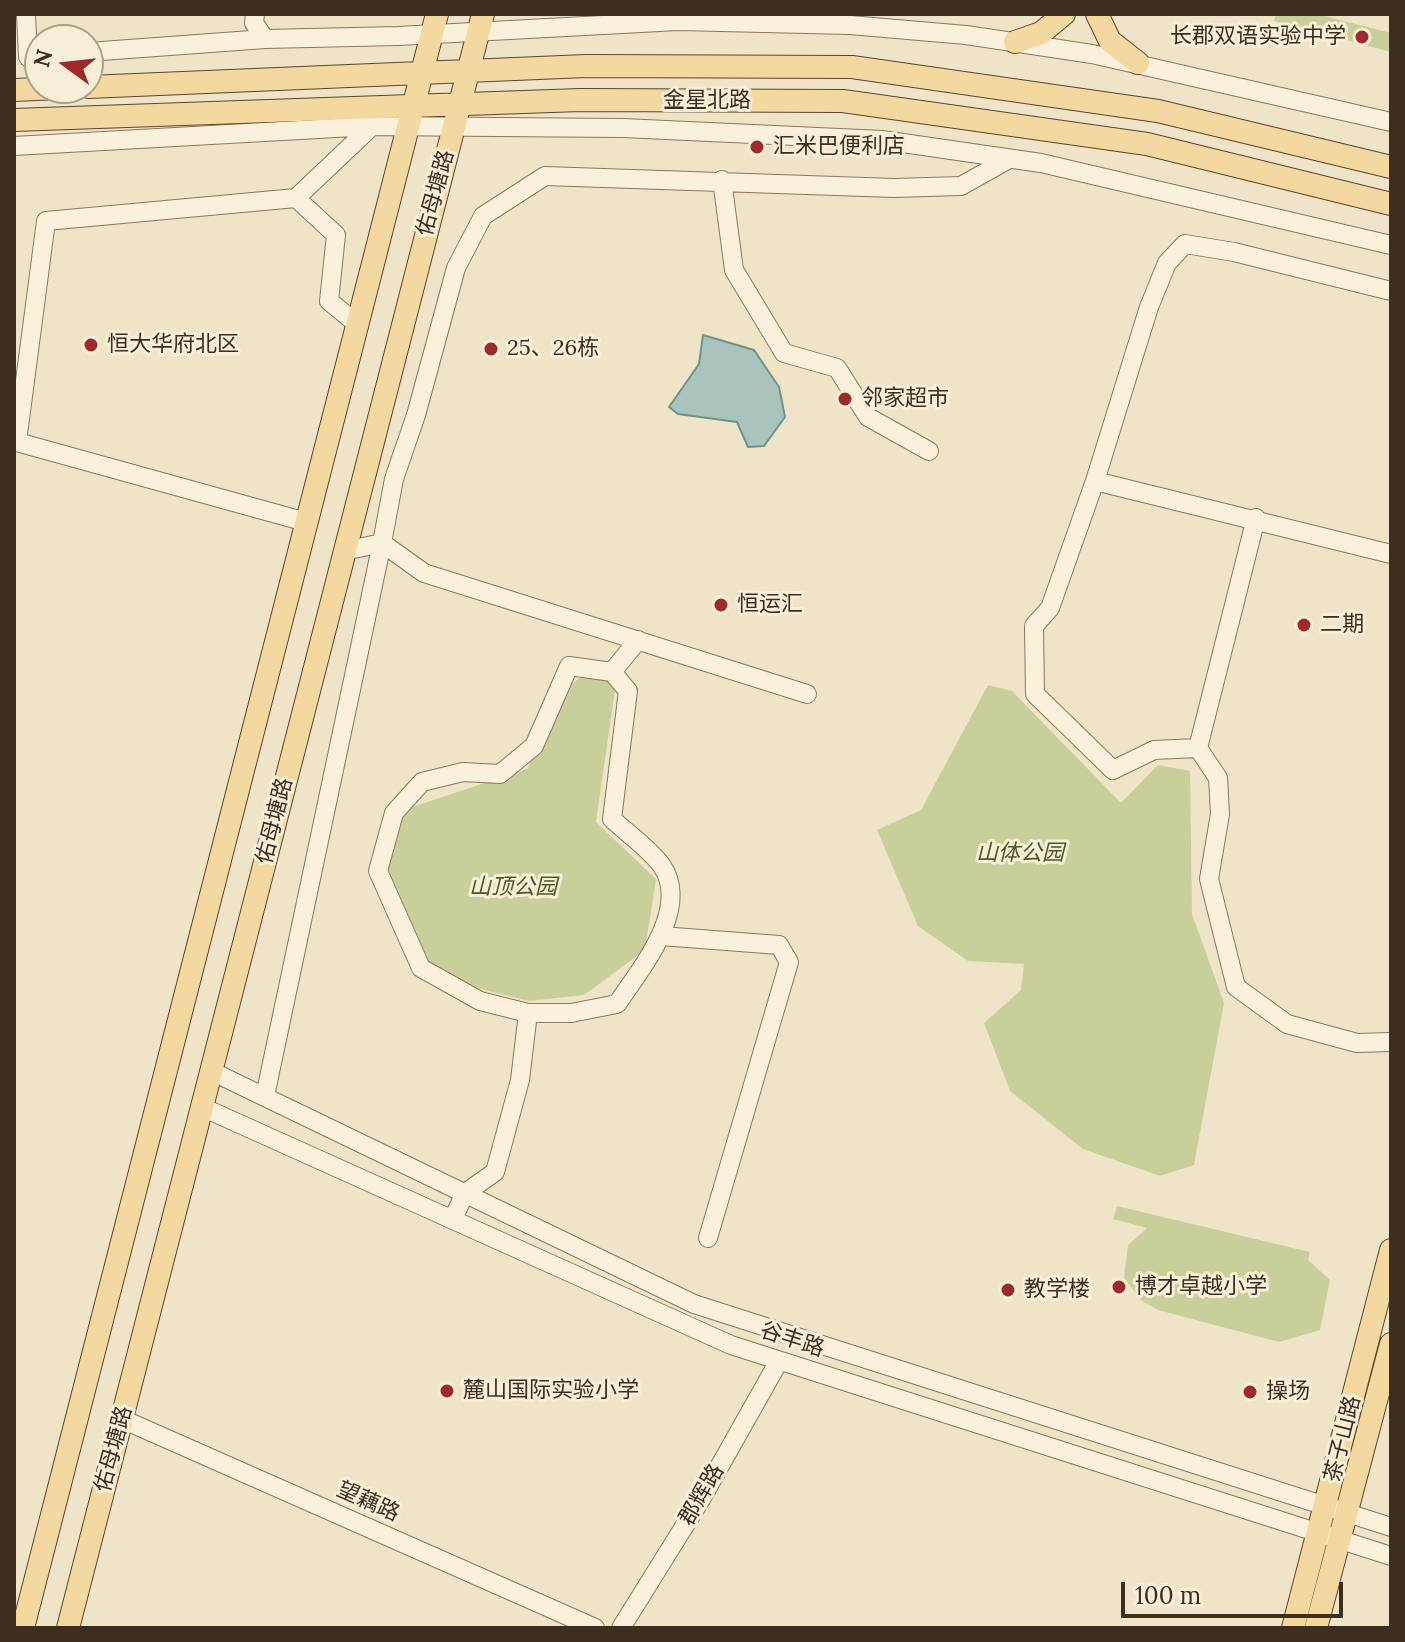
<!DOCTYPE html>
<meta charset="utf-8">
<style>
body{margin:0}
#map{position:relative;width:1405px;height:1642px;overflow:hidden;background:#f0e4c8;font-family:Lora,serif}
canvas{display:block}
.frame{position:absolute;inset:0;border:16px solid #3d2e20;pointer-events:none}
.north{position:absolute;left:24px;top:24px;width:80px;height:80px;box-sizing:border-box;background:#f7eed8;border:2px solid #ada18e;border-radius:50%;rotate:285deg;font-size:22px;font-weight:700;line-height:32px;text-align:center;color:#3d2e20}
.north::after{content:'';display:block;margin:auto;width:28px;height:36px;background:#9e2a2b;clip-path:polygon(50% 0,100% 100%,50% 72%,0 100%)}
.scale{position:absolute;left:1121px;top:1582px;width:222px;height:36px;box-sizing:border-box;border:4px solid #3d2e20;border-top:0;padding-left:10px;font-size:24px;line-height:28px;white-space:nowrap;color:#3d2e20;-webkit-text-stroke:6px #f7eed8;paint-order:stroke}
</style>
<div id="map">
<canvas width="1405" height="1642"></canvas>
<div class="frame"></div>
<div class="north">N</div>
<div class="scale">100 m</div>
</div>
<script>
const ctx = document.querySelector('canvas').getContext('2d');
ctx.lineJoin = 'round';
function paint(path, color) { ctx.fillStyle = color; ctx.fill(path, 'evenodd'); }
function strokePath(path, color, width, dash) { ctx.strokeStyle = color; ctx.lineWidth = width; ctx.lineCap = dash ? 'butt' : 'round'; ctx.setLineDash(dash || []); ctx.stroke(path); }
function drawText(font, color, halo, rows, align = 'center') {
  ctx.font = font + ' Lora,"Noto Sans SC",serif'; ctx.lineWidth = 6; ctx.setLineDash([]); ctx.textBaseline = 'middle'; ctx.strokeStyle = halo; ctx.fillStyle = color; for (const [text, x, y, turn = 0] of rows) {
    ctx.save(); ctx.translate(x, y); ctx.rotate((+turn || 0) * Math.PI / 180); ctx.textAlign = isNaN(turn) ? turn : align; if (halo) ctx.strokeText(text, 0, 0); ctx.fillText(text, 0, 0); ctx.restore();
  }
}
const green = new Path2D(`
 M 1276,14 L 1316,14 L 1391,33 L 1391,52 L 1274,21 Z
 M 583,675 L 616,683 L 596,822 L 656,879 L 645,950 L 584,995 L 529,1001 L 472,987 L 425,961 L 387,870 L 394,813 L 527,769 L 562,692 Z
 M 988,685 L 1012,691 L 1121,803 L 1158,765 L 1190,771 L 1192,914 L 1224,1003 L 1194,1165 L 1160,1176 L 1083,1149 L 1010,1091 L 984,1023 L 1021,990 L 1024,964 L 968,961 L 918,926 L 877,830 L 921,810 Z
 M 1117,1206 L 1310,1252 L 1308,1260 L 1330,1280 L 1320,1330 L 1279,1342 L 1158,1310 L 1142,1301 L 1124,1278 L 1128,1245 L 1147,1228 L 1113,1219 Z`);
const water = new Path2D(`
 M 703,335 L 754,350 L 779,387 L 785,417 L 764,446 L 748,447 L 737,422 L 678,414 L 669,407 L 699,364 Z`);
const minor = new Path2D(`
 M 26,14 L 28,57
 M 255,14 L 254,23 L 265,39
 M 88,52 L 265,39 L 398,36 L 678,21 L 850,25 L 966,35 L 1092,54 L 1391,122
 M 14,146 L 372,126 L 623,128 L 882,140 L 1041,163 L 1391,245
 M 722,180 L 734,270 L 784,353 L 837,368 L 868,417 L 929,451
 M 296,198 L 336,235 L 329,301 L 357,324
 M 1095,481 L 1149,307 L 1167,263 L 1185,244 L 1234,252 L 1391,291
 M 306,522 L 17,442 L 46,221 L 296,198 L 372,126
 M 1391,554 L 1095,481 L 1050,608 L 1034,626 L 1035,694 L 1113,770 L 1154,750 L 1198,748 L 1218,778 L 1220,814 L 1209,879 L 1236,987 L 1287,1024 L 1357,1043 L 1391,1042
 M 612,672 L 638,640
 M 807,694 L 424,573 L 382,543 L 394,479 L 416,415 L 456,268 L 483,216 L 545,176 L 894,188 L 961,186 L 1009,159
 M 1198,748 L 1256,518
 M 661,936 L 779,945 L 789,962 L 708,1238
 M 211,1071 L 694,1304 L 1391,1527
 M 265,1096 L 382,543 L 344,551
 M 202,1107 L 731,1345 L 1391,1556
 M 453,1219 L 465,1193 L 495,1172 L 520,1080 L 528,1013 L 480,1001 L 421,968 L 378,871 L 394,813 L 422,782 L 463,772 L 500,774 L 534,746 L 569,666 L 612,672 L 628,691 L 612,819 C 628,834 650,849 662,866 C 691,909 640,970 617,1004 L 571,1013 L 528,1013
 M 122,1419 L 595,1628
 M 621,1628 L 700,1501 L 779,1361`);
const major = new Path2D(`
 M 1097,14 L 1110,41 L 1138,63
 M 1015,42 L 1041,33 L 1064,14
 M 88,87 L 586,66 L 852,67 L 1158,111 L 1391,167
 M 14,90 L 60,88
 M 14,120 L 580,100 L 843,101 L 1147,144 L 1391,204
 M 23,1628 L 437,14
 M 68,1628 L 483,14
 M 1293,1628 L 1391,1250
 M 1316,1628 L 1391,1344`);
const markers = [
 [1362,37,8,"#9e2a2b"],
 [757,147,8,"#9e2a2b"],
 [91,345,8,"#9e2a2b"],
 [491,349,8,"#9e2a2b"],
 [845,399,8,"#9e2a2b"],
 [721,605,8,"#9e2a2b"],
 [1304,625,8,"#9e2a2b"],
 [1119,1287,8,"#9e2a2b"],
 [1008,1290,8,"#9e2a2b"],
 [447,1391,8,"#9e2a2b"],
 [1250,1392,8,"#9e2a2b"]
];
const poiNames = [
 ["长郡双语实验中学",1346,37,"right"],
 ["汇米巴便利店",773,147],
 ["恒大华府北区",107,345],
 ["25、26栋",507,349],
 ["邻家超市",861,399],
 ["恒运汇",737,605],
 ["二期",1320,625],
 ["博才卓越小学",1135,1287],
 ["教学楼",1024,1290],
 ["麓山国际实验小学",463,1391],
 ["操场",1266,1392]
];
const streetNames = [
 ["金星北路",707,101],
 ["佑母塘路",436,193,-75],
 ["佑母塘路",275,821,-76],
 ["谷丰路",792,1340,18],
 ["茶子山路",1343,1439,-76],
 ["佑母塘路",114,1449,-75],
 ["郡辉路",702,1495,-60],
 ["望藕路",368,1502,24]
];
const parkNames = [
 ["山体公园",1020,854],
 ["山顶公园",513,888]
];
paint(green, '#c9cf9b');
paint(water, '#a9c4bc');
strokePath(water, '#6f938a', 2);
strokePath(minor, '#8d765c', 20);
strokePath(major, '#5b4430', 24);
strokePath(minor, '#faf1dc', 18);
strokePath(major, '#f3d9a0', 22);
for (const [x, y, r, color] of markers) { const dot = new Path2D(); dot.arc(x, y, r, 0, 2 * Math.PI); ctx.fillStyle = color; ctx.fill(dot); strokePath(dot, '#f7eed8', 3); }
drawText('22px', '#3d2e20', '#f7eed8', poiNames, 'left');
drawText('22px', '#3d2e20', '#f7eed8', streetNames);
drawText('italic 22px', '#4d5a26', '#f7eed8', parkNames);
</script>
